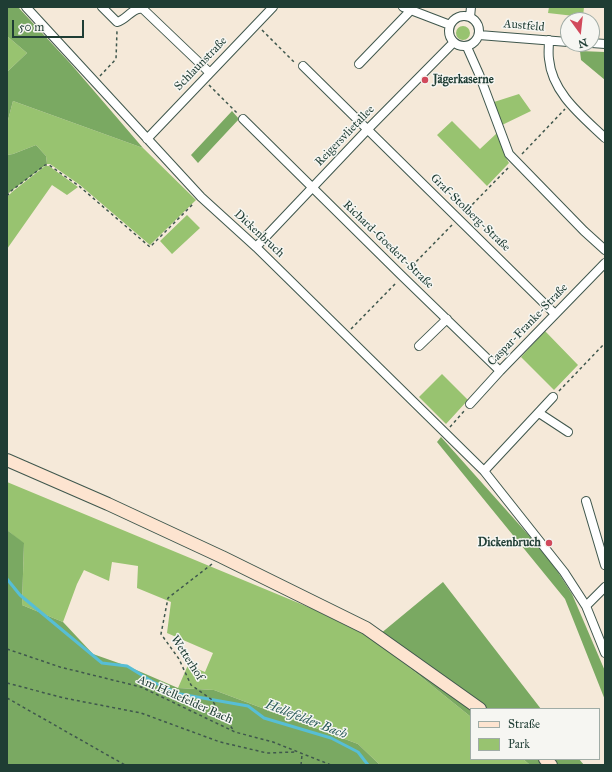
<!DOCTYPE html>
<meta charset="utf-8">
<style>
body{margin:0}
#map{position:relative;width:612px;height:772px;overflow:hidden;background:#f5e9d9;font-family:"IM FELL Great Primer",serif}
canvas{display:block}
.frame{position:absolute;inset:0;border:8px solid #1f3d34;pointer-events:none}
.legend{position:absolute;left:470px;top:708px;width:130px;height:52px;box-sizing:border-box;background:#f6f6f2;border:1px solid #a0aca6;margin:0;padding:5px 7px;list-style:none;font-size:12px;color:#1f3d34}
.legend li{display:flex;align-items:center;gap:8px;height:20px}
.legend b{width:20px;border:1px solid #a0aca6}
.north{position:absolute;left:560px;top:12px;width:40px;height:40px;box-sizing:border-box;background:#f6f6f2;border:1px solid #a0aca6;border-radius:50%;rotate:165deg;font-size:11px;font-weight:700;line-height:16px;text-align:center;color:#1f3d34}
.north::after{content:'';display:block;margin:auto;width:14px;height:18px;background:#d1495b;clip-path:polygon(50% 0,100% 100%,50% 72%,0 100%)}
.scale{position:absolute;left:12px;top:20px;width:72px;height:18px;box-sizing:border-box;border:2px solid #1f3d34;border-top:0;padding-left:5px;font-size:12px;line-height:14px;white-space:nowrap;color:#1f3d34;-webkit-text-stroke:3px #f6f6f2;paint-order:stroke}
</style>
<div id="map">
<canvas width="612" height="772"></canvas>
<div class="frame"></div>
<ul class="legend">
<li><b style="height:5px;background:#fde4d0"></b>Straße</li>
<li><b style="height:11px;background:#98c370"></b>Park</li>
</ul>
<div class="north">N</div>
<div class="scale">50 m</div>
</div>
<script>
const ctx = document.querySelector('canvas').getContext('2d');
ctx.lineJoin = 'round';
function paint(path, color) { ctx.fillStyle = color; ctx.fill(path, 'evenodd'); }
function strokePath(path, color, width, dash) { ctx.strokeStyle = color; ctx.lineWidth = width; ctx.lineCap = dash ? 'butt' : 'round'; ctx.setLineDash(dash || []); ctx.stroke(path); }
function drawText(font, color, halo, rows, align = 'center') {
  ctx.font = font + ' "IM FELL Great Primer",serif'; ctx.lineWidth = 3; ctx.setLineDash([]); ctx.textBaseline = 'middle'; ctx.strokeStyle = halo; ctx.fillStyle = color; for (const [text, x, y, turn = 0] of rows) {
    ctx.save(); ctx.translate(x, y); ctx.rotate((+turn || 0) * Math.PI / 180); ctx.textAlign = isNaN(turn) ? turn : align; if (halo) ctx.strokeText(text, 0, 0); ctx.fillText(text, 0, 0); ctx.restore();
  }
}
const green = new Path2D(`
 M 549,7 L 584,7 L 583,17 L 548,13 Z
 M456 33a7 7 0 1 1 14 0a7 7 0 1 1-14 0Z
 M 7,36 L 27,53 L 7,72 Z
 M 519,94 L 531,111 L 502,125 L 494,102 Z
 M 13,101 L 143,148 L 196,200 L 150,245 L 80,185 L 50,164 L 47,164 L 46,156 L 36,145 L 13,154 L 7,155 L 7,124 Z
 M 452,121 L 480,149 L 497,133 L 505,156 L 509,163 L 487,186 L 437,135 Z
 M 45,166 L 49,166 L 78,187 L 67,195 L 52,185 L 7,249 L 7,197 L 12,192 Z
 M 187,215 L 200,228 L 172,254 L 160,241 Z
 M 545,331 L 578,365 L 554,390 L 521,357 Z
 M 442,374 L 468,400 L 446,424 L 419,397 Z
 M 7,482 L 313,609 L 374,639 L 471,717 L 471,759 L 523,759 L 530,765 L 380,765 L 358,744 L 214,690 L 178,688 L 188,665 L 205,672 L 213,653 L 167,633 L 171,602 L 137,588 L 138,566 L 112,562 L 109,581 L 84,570 L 77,584 L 63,622 L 22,605 L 24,544 L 7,530 Z`);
const forest = new Path2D(`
 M 7,7 L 18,7 L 70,63 L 143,148 L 13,101 L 7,124 L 7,72 L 27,53 L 7,36 Z
 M 580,51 L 605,52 L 605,80 L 581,60 Z
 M 232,111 L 239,119 L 198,163 L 191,155 Z
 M 36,145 L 46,156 L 47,164 L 11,191 L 7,195 L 7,155 L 13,154 Z
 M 441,437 L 541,549 L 558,572 L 572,594 L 605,671 L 605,700 L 565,599 L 437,442 Z
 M 7,530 L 24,543 L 22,605 L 63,622 L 93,654 L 127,666 L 178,688 L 214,690 L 358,744 L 380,765 L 7,765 Z
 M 443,582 L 541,709 L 471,709 L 471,717 L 374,639 Z
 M 523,759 L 579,759 L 584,765 L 530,765 Z`);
const stream = new Path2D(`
 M 7,579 L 20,595 L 102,663 L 127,666 L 153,682 L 180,694 L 248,706 L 264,718 L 331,738 L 358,752 L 368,765`);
const path = new Path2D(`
 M 262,30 L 295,63
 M 100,76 L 116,59 L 117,31
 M 209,85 L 238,114
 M 522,154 L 565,109
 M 7,196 L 11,191 L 45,165 L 49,165 L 79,186 L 150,247 L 194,203
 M 464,213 L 509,167
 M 408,270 L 452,225
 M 351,329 L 396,283
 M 559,391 L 605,343
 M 450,427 L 465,410
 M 212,564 L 168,598 L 161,634 L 179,659 L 191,685 L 211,699 L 234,731
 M 7,649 L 60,667 L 141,687 L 235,732 L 273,742 L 331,765
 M 7,683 L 64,698 L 141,713 L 220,742 L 267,753 L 295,752
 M 7,698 L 125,765
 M 301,765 L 302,755`);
const minor = new Path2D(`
 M 26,7 L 201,197 L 256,247 L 484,471 L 564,572 L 586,606 L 605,653
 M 102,7 L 117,22 C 127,20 133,6 143,9 L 210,73
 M 403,7 L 450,25
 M449 31a15 15 0 1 1 30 0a15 15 0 1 1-30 0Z
 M 470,17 L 471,7
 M 479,35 L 568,42
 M 549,40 C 549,46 548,53 549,59 C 552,93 582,116 605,138
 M 592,43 L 605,44
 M 467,47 L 479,74 L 509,154 L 584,231 L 605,250
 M 359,64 L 411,10
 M 303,66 L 555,314
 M 243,119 L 402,276 L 500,371
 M 147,139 L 273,7
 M 256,247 L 367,130 L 453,43
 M 419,346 L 447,319
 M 470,404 L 500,371 L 605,263
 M 539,413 L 568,432
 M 484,471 L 553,397
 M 586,501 L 605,565
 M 586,606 L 605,587`);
const secondary = new Path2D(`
 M 7,460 L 108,504 L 222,557 L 366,628 L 480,709
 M 545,759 L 551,765`);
const markers = [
 [425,80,4,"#d1495b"],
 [549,543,4,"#d1495b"]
];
const streetNames = [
 ["Austfeld",524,26,5],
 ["Schlaunstraße",201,64,-46],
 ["Reigersvlietallee",345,136,-46],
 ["Graf-Stolberg-Straße",470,213,44],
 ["Dickenbruch",259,234,43],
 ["Richard-Goedert-Straße",388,245,44],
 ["Caspar-Franke-Straße",528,325,-46],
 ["Wetterhof",187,658,57],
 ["Am Hellefelder Bach",185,700,24]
];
const poiNames = [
 ["Jägerkaserne",433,80],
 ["Dickenbruch",541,543,"right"]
];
const waterNames = [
 ["Hellefelder Bach",306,720,21]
];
paint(green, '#98c370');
paint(forest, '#7aa962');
strokePath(stream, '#57bed5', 3);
strokePath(minor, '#3f574d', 10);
strokePath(secondary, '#3f574d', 14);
strokePath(path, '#3f574d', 1.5, [3, 3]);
strokePath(minor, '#fff', 8);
strokePath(secondary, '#fde4d0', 12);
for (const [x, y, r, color] of markers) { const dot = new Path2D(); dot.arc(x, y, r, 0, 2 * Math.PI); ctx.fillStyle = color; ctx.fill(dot); strokePath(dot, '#f6f6f2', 1.5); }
drawText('12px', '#1f3d34', '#f6f6f2', streetNames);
drawText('bold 12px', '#1f3d34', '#f6f6f2', poiNames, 'left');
drawText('italic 13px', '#2d5d5c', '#f6f6f2', waterNames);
</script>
